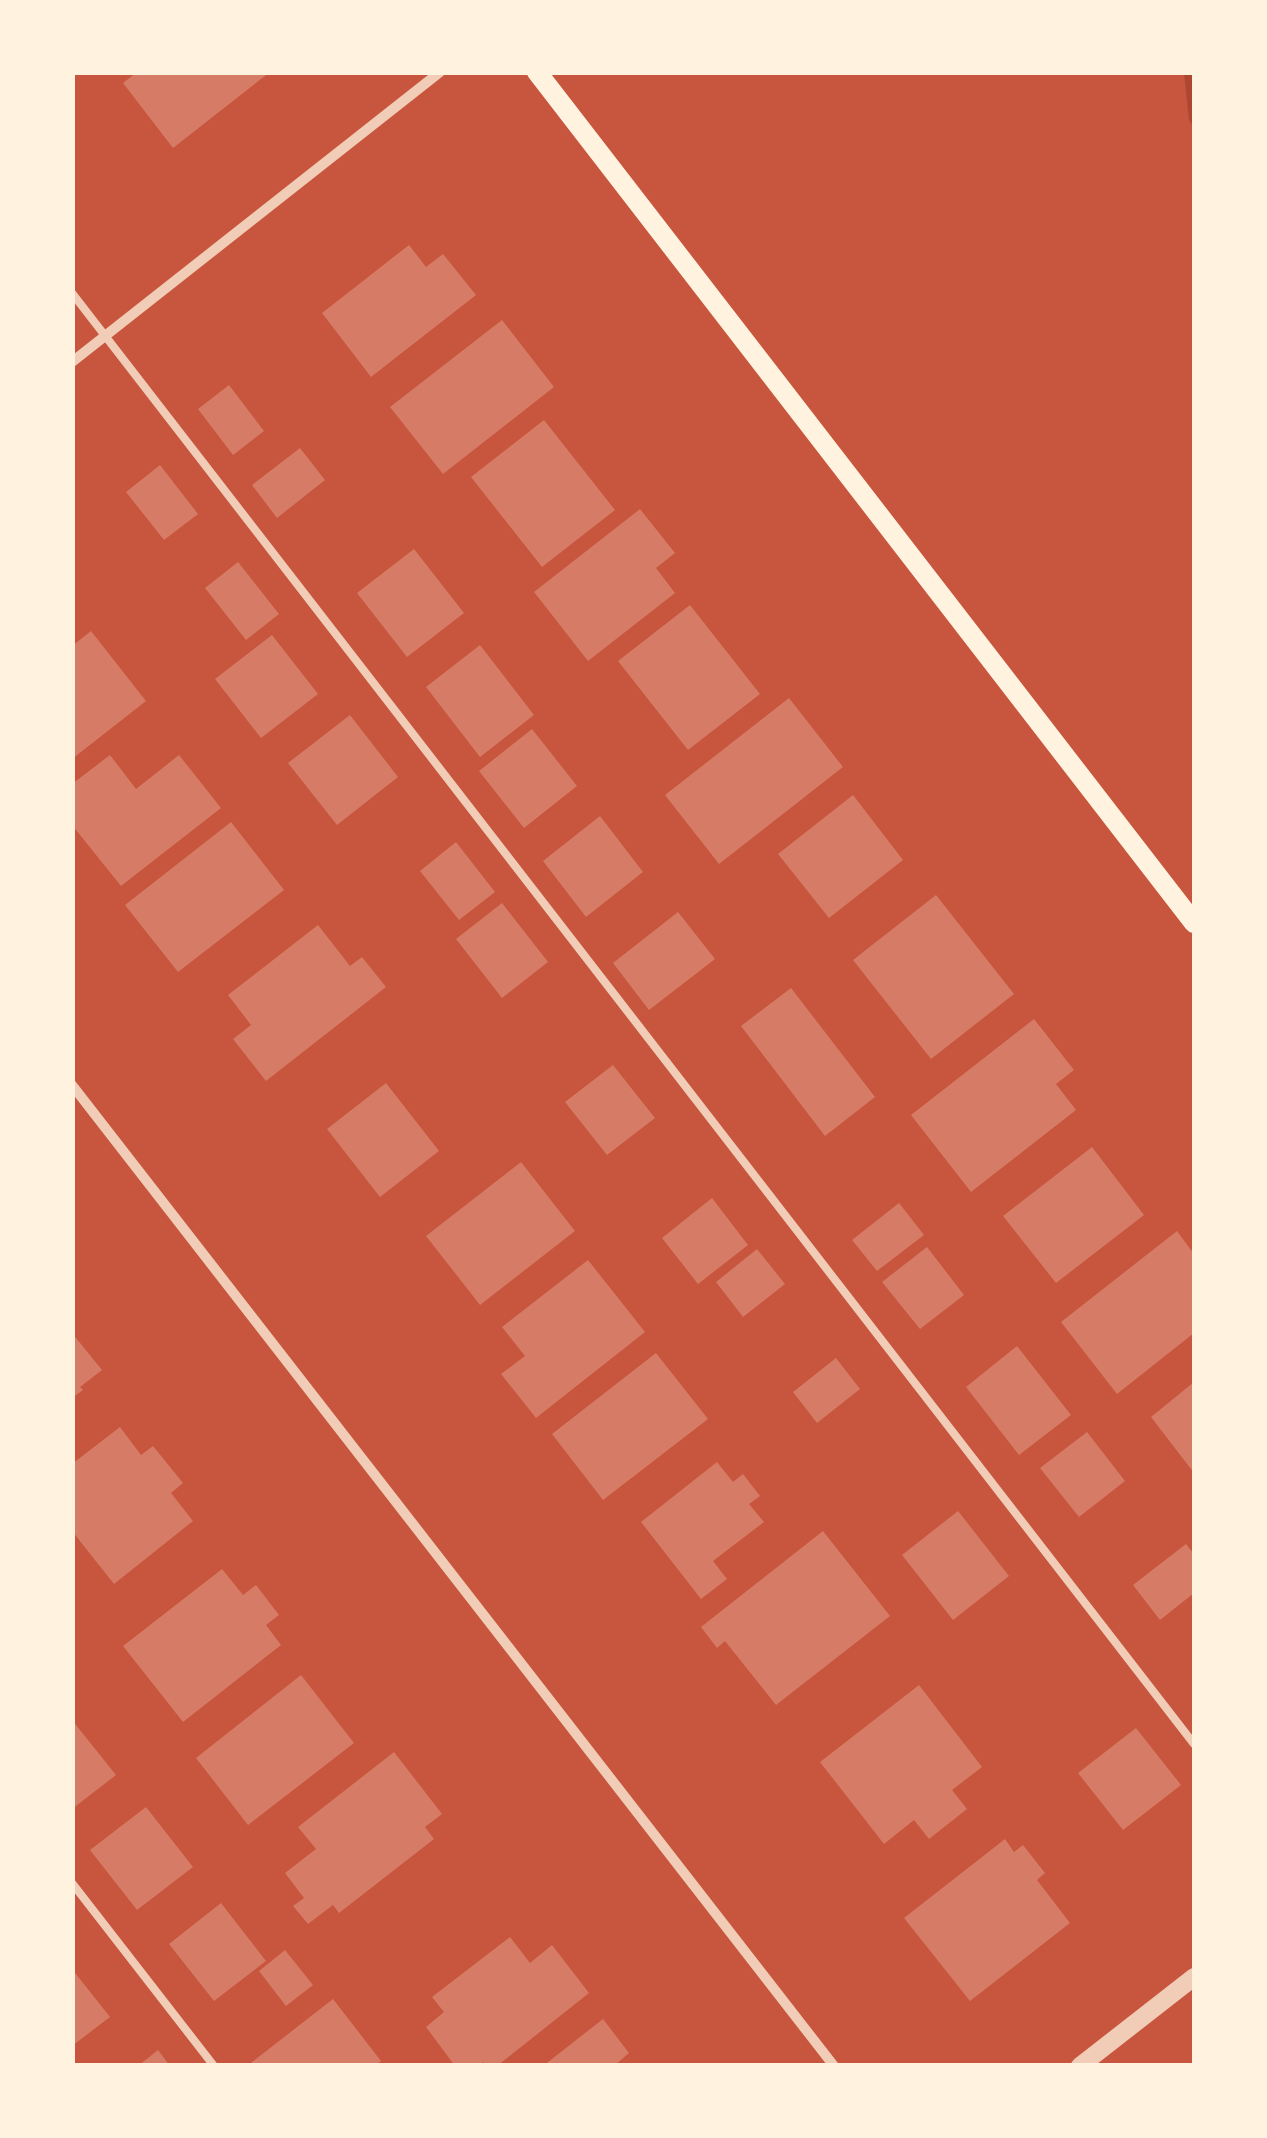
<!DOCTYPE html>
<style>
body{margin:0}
#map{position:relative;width:1267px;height:2138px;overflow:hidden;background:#c8553d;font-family:Barlow,sans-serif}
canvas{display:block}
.frame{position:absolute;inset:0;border:75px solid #fff3e0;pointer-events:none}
</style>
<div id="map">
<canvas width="1267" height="2138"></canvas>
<div class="frame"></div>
</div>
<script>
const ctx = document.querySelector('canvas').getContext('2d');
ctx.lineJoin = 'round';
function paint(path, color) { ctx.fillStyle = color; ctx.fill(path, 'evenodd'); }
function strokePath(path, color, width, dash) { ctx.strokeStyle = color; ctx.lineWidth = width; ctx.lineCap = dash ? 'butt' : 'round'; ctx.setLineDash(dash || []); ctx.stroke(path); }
const green = new Path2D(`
 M 1184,73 L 1194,73 L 1194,128 L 1189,120 Z`);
const building = new Path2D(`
 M 137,72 L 270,72 L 173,148 L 123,83 Z
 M 409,245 L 426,267 L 443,254 L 476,295 L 371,377 L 322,313 Z
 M 502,320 L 554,387 L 443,474 L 390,407 Z
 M 229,385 L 264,431 L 233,455 L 198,409 Z
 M 544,420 L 615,510 L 542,567 L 471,477 Z
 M 300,448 L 325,480 L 277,518 L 252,485 Z
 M 160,465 L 198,514 L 164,540 L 126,492 Z
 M 640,509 L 675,553 L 656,568 L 675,593 L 588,661 L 534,592 Z
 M 414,549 L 464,613 L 407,657 L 357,593 Z
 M 238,562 L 279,614 L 246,640 L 205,588 Z
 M 690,605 L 760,694 L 688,750 L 618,661 Z
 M 91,631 L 146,701 L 72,759 L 72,646 Z
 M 272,635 L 318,694 L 261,738 L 215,679 Z
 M 480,645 L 534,715 L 480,757 L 426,687 Z
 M 789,698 L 843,767 L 719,864 L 665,795 Z
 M 350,715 L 398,777 L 337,825 L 288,763 Z
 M 532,729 L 577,786 L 524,828 L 479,771 Z
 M 110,755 L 136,789 L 179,755 L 221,808 L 121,886 L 72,825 L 72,784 Z
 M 853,795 L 903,860 L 829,918 L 778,854 Z
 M 600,816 L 643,872 L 586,917 L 543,861 Z
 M 231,822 L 284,890 L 178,972 L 125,905 Z
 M 456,842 L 495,892 L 459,920 L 420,871 Z
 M 936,895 L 1014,994 L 931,1059 L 853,960 Z
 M 502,903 L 548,962 L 502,998 L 456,939 Z
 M 678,912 L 715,959 L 649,1010 L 613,963 Z
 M 318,925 L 350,966 L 362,957 L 386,987 L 266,1081 L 233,1039 L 251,1025 L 228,995 Z
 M 791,988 L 875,1097 L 825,1136 L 741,1026 Z
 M 1034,1019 L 1074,1070 L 1056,1084 L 1076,1110 L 971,1192 L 911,1115 Z
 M 613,1065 L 655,1118 L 607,1155 L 565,1102 Z
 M 386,1083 L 439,1151 L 380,1197 L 327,1129 Z
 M 1092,1147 L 1144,1215 L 1056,1283 L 1003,1216 Z
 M 521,1162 L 575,1231 L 480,1305 L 426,1236 Z
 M 712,1198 L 748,1245 L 698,1284 L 662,1238 Z
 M 899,1203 L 924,1235 L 877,1271 L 852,1240 Z
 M 1177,1231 L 1194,1254 L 1194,1333 L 1117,1394 L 1061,1322 Z
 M 927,1247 L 964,1295 L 920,1329 L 882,1282 Z
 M 757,1249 L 785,1284 L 743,1317 L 716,1282 Z
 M 588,1260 L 645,1332 L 536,1418 L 501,1374 L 525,1356 L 502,1327 Z
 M 72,1333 L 102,1370 L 80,1387 L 83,1390 L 72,1398 Z
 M 1017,1346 L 1071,1415 L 1019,1455 L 966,1387 Z
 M 656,1353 L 708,1419 L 603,1500 L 552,1434 Z
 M 836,1358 L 860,1389 L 817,1423 L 793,1392 Z
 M 1194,1382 L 1194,1473 L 1151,1417 Z
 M 120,1427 L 141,1455 L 153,1446 L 183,1483 L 171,1493 L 193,1521 L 114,1584 L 72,1531 L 72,1464 Z
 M 1087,1432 L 1125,1481 L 1079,1517 L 1040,1468 Z
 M 717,1462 L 733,1482 L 743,1474 L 760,1496 L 749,1504 L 764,1522 L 713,1561 L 727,1579 L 701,1599 L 641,1522 Z
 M 958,1511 L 1009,1576 L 953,1620 L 902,1555 Z
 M 823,1531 L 890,1616 L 776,1705 L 725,1641 L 717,1648 L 701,1627 Z
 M 1186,1544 L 1194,1554 L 1194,1593 L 1160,1620 L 1133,1585 Z
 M 222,1569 L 243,1595 L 256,1585 L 279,1615 L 266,1625 L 281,1645 L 183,1722 L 123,1646 Z
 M 301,1675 L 354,1743 L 248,1825 L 196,1758 Z
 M 919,1685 L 982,1767 L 952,1790 L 967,1809 L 929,1839 L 914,1820 L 884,1844 L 820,1762 Z
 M 72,1720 L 116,1775 L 72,1809 Z
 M 1136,1728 L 1181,1785 L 1123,1830 L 1078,1773 Z
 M 394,1752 L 442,1814 L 425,1827 L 434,1839 L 339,1913 L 333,1905 L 308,1924 L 293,1906 L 304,1898 L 285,1873 L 316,1849 L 298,1827 Z
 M 146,1807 L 193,1867 L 137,1910 L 90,1850 Z
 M 1005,1839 L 1014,1852 L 1023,1845 L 1045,1873 L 1037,1880 L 1070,1923 L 970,2001 L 904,1918 Z
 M 221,1903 L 266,1961 L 214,2001 L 169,1944 Z
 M 510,1937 L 530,1963 L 552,1945 L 589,1993 L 497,2066 L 486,2066 L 483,2062 L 479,2066 L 455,2066 L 426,2027 L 444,2012 L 432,1997 Z
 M 285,1950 L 313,1985 L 286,2006 L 259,1971 Z
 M 72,1969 L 110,2017 L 72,2046 Z
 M 333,1999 L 381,2061 L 375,2066 L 247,2066 Z
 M 603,2019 L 629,2053 L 614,2066 L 543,2066 Z
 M 158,2050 L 170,2066 L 138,2066 Z`);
const service = new Path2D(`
 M 72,293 L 1194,1744
 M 72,1883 L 214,2066`);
const minor = new Path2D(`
 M 72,362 L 440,72
 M 72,1085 L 834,2066`);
const tertiary = new Path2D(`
 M 1080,2066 L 1194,1977`);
const secondary = new Path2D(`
 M 537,72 L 1194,923`);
paint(green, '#ae4732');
paint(building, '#d67c66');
strokePath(service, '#f1ccb7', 8);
strokePath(minor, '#f1ccb7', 10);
strokePath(tertiary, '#f1ccb7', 18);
strokePath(secondary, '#fff3e0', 20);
</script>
